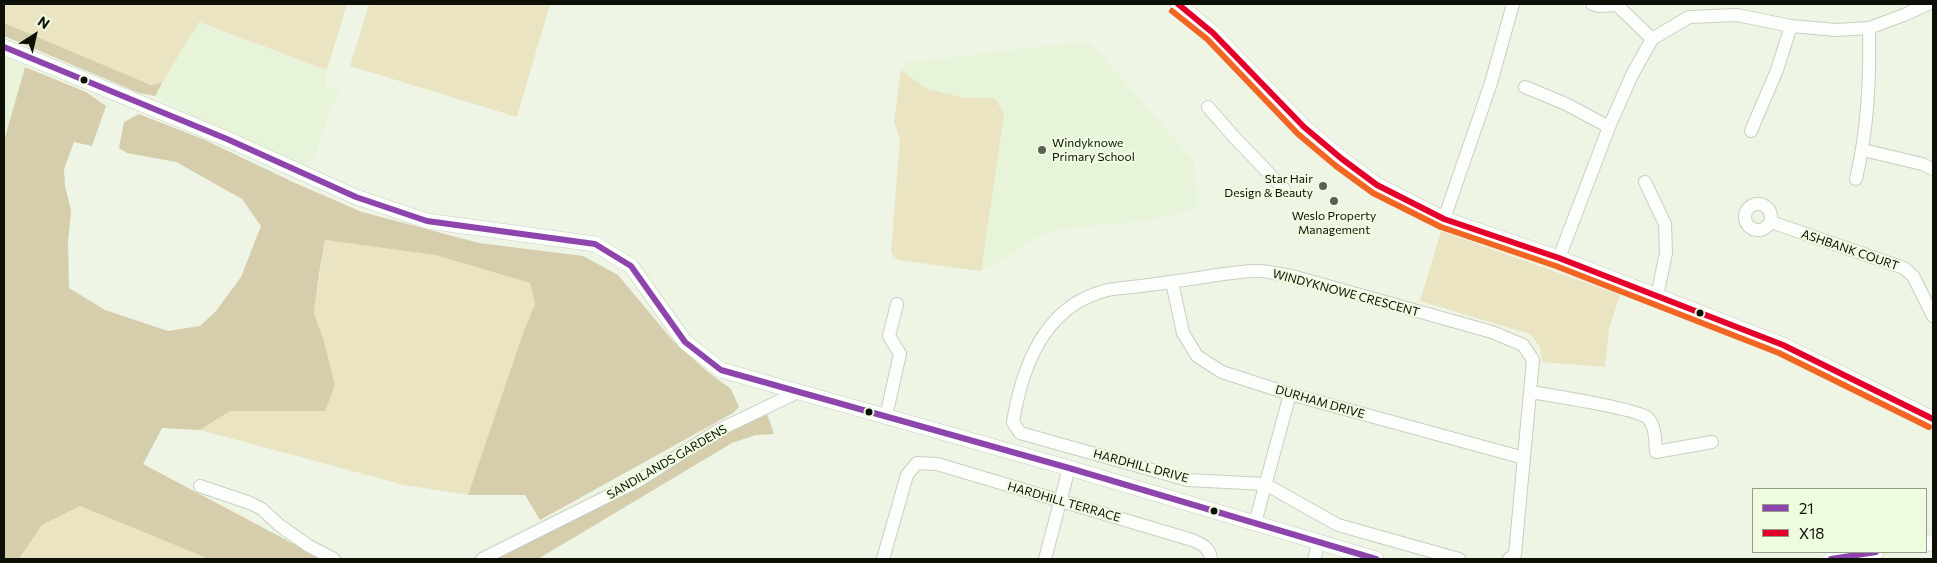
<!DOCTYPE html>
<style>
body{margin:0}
#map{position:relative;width:1937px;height:563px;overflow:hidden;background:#eef5e5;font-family:Commissioner,sans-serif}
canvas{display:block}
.frame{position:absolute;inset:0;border:5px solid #0c1007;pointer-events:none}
.legend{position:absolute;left:1752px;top:488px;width:175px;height:65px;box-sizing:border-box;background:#effbdf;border:1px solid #949d89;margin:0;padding:6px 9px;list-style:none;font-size:15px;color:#0c1007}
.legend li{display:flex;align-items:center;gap:10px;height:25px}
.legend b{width:25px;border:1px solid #949d89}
.north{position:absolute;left:10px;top:10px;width:50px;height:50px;-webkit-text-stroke:4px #effbdf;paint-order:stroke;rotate:35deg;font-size:14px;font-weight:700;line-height:20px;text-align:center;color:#0c1007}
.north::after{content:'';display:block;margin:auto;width:18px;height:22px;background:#0c1007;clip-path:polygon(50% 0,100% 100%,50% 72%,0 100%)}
</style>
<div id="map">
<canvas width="1937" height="563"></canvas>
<div class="frame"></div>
<ul class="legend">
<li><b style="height:6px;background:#8e44ad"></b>21</li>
<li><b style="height:6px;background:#e4002b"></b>X18</li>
</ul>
<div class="north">N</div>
</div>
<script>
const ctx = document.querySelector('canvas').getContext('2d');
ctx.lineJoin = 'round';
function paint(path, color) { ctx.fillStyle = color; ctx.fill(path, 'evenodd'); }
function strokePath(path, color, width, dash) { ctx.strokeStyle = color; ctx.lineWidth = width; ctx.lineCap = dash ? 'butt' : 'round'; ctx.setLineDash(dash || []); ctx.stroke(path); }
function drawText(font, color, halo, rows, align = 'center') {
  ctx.font = font + ' Commissioner,sans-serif'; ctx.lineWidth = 4; ctx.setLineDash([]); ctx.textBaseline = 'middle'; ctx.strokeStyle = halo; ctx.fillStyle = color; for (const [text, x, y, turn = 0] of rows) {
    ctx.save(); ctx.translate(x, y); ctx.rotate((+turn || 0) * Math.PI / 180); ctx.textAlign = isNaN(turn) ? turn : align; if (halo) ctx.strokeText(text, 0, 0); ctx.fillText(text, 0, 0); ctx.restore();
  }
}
const built = new Path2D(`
 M 198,22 L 327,70 L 326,87 L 339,91 L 328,116 L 316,155 L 309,170 L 200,120 L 155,96 Z
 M 1089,41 L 1195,162 L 1197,209 L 1147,221 L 1060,229 L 1035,239 L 1012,254 L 981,271 L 898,260 L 893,257 L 891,253 L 900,139 L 894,122 L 903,63 Z
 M 4,57 L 25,67 L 4,141 Z`);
const green = new Path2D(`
 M 4,4 L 347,4 L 327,70 L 199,22 L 162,83 L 151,85 L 4,23 Z
 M 369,4 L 550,4 L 517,117 L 350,66 Z
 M 901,70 L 927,89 L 966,98 L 995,98 L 1004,115 L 981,271 L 898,260 L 891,253 L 900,139 L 894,122 Z
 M 1441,231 L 1620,295 L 1609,329 L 1605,367 L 1542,362 L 1540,347 L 1530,334 L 1420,301 Z
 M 325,240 L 435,255 L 530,283 L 535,304 L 523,333 L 468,495 L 404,485 L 200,430 L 230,411 L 335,385 L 324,341 L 314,313 Z
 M 80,506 L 209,559 L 19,559 L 42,525 Z`);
const forest = new Path2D(`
 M 4,23 L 151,85 L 162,83 L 155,96 L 139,93 L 4,36 Z
 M 25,67 L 86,92 L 106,106 L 92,146 L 74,142 L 64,169 L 65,186 L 71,210 L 68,243 L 69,288 L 105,310 L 168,331 L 200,326 L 216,311 L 241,277 L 261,226 L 242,199 L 176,162 L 127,153 L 119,148 L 124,122 L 139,114 L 205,140 L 295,183 L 362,212 L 479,243 L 583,256 L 618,275 L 674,342 L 708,372 L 731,389 L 739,407 L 733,413 L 540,520 L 525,495 L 468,495 L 523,333 L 535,304 L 530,283 L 435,255 L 325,240 L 319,274 L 314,313 L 324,341 L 335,385 L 325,411 L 230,411 L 200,430 L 162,428 L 143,464 L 322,559 L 209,559 L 80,506 L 42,525 L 19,559 L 4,559 L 4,141 Z
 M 766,411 L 774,434 L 756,435 L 732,443 L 538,559 L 495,559 Z`);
const minor = new Path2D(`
 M 1592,4 L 1599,6 L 1617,5 L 1652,39
 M 1525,87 L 1566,104 L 1609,127
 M 1208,107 L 1234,137 L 1284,189
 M 1751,131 L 1777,70 L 1791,26
 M 1863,150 L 1922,164 L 1933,169
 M 1856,179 C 1868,128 1870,80 1869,28
 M 1645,182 L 1665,224 L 1666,253 L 1657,296
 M1745 217a13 13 0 1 1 26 0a13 13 0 1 1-26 0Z
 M 1444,219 L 1491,83 L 1513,4
 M 1771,222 L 1904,268 L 1913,276 L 1933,316
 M 1559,258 L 1609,127 L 1632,75 L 1652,39 L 1689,17 L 1737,15 L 1791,26 L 1836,30 L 1869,28 L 1904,15 L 1928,4
 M 1172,282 L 1183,333 L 1197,356 L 1222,372 L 1290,394 L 1524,458
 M 1531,392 C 1549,395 1639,409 1648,418 C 1656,427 1655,441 1656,452 L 1712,442
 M 886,416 L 900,354 L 889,336 L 897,304
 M 200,486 L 250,503 L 262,509 L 279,525 L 309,546 L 334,559
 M 1255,523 L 1290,394
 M 482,559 L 638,481 L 717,431 L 798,392
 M 883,559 L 907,475 L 917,463 L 937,464 L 1192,540 C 1202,544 1210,548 1211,559
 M 1045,559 L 1069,468
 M 1314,559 L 1319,542
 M 1459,559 L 1338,525 L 1265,484 L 1188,480 L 1020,433 L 1013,422 C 1022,368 1043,309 1101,292 C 1108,289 1116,289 1123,288 C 1141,286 1158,284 1176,281 C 1204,278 1231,271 1259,271 C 1270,271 1281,275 1292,276 L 1492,332 L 1523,345 L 1533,360 L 1515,554 L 1509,559`);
const major = new Path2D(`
 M 1178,4 L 1213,33 L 1304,127 L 1342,159 L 1377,185 L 1444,219 L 1559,258 L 1783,345 L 1933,419
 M 4,47 L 227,139 L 356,197 L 427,221 L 595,244 L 631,266 L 685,342 L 721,370 L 1069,468 L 1376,559
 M 1926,544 L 1933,542
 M 1831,559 L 1876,552`);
const bus1 = new Path2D(`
 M 4,47 L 227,139 L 356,197 L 427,221 L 595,244 L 631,266 L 685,342 L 721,370 L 1069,468 L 1376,559
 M 1831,559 L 1876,552`);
const bus2 = new Path2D(`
 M 1178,4 L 1213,33 L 1304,127 L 1342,159 L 1377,185 L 1444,219 L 1559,258 L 1783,345 L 1933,419`);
const bus3 = new Path2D(`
 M 1172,11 L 1207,39 L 1298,134 L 1336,166 L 1373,193 L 1441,227 L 1556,266 L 1779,353 L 1929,427`);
const markers = [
 [84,80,4.5,"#0c1007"],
 [1042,150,5,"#5b6055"],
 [1323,186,5,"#5b6055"],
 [1334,201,5,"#5b6055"],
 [1700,313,4.5,"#0c1007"],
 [869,412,4.5,"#0c1007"],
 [1214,511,4.5,"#0c1007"]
];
const poiNames = [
 ["Windyknowe",1052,143],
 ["Primary School",1052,157],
 ["Star Hair",1313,179,"right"],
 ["Design & Beauty",1313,193,"right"],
 ["Weslo Property",1334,216,"center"],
 ["Management",1334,230,"center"]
];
const streetNames = [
 ["ASHBANK COURT",1850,250,19],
 ["WINDYKNOWE CRESCENT",1346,293,15],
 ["DURHAM DRIVE",1320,402,16],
 ["SANDILANDS GARDENS",667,462,-30],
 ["HARDHILL DRIVE",1141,466,15],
 ["HARDHILL TERRACE",1064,502,16]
];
paint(built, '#e8f4d9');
paint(green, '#ebe4c2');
paint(forest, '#d5cdab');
strokePath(minor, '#c9cec1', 14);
strokePath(major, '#c9cec1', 16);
strokePath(minor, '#fcfefb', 12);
strokePath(major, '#fcfefb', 15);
strokePath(bus1, '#8e44ad', 6);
strokePath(bus2, '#e4002b', 6);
strokePath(bus3, '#f26522', 6);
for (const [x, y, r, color] of markers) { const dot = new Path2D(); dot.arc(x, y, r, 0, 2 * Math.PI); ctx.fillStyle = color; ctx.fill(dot); strokePath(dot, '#effbdf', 2); }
drawText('12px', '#0c1007', '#effbdf', poiNames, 'left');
drawText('12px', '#0c1007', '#effbdf', streetNames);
</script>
